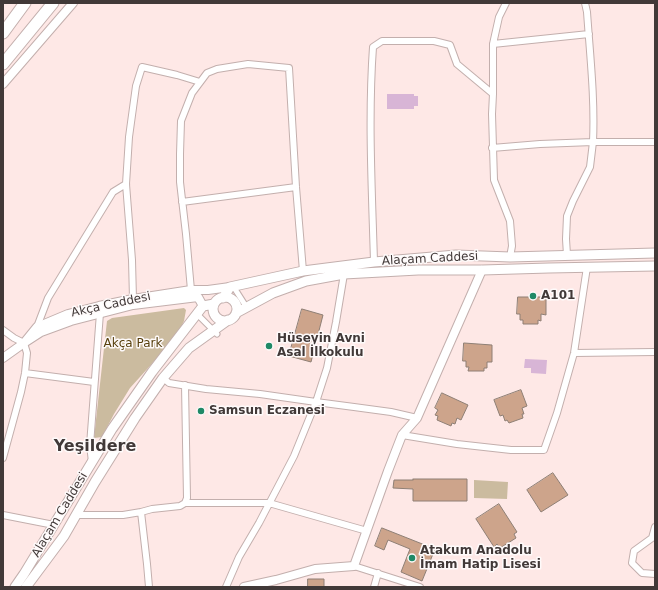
<!DOCTYPE html>
<meta charset="utf-8">
<style>
body{margin:0}
#map{position:relative;width:658px;height:590px;overflow:hidden;background:#fee8e6;font-family:"DejaVu Sans",sans-serif}
canvas{display:block}
.frame{position:absolute;inset:0;border:4px solid #413938;pointer-events:none}
</style>
<div id="map">
<canvas width="658" height="590"></canvas>
<div class="frame"></div>
</div>
<script>
const ctx = document.querySelector('canvas').getContext('2d');
ctx.lineJoin = 'round';
function paint(path, color) { ctx.fillStyle = color; ctx.fill(path, 'evenodd'); }
function strokePath(path, color, width, dash) { ctx.strokeStyle = color; ctx.lineWidth = width; ctx.lineCap = dash ? 'butt' : 'round'; ctx.setLineDash(dash || []); ctx.stroke(path); }
function drawText(font, color, halo, rows, align = 'center') {
  ctx.font = font + ' "DejaVu Sans",sans-serif'; ctx.lineWidth = 3; ctx.setLineDash([]); ctx.textBaseline = 'middle'; ctx.strokeStyle = halo; ctx.fillStyle = color; for (const [text, x, y, turn = 0] of rows) {
    ctx.save(); ctx.translate(x, y); ctx.rotate((+turn || 0) * Math.PI / 180); ctx.textAlign = isNaN(turn) ? turn : align; if (halo) ctx.strokeText(text, 0, 0); ctx.fillText(text, 0, 0); ctx.restore();
  }
}
const green = new Path2D(`
 M 184,308 L 186,310 L 184,321 L 177,335 L 149,367 L 130,388 L 114,414 L 102,437 L 94,438 L 107,321 L 112,318 Z
 M 474,480 L 508,482 L 507,499 L 474,498 Z`);
const water = new Path2D(`
 M 387,94 L 414,94 L 414,96 L 418,96 L 418,106 L 414,106 L 414,109 L 387,109 Z
 M 525,359 L 547,360 L 546,374 L 531,373 L 531,368 L 524,368 Z`);
const building = new Path2D(`
 M 518,297 L 546,297 L 546,315 L 541,314 L 541,321 L 538,320 L 538,324 L 523,324 L 523,320 L 520,320 L 520,314 L 517,314 Z
 M 302,309 L 323,315 L 311,362 L 289,356 Z
 M 464,343 L 492,345 L 492,362 L 487,362 L 487,368 L 484,368 L 484,371 L 468,371 L 469,367 L 466,367 L 466,361 L 463,361 Z
 M 521,390 L 527,406 L 522,408 L 524,414 L 522,414 L 523,418 L 509,423 L 507,420 L 505,421 L 503,415 L 500,416 L 494,400 Z
 M 442,393 L 468,405 L 461,420 L 457,418 L 455,424 L 452,423 L 451,426 L 437,420 L 438,416 L 435,415 L 438,410 L 435,408 Z
 M 553,473 L 568,495 L 541,512 L 527,490 Z
 M 413,479 L 467,479 L 467,501 L 413,501 L 413,489 L 393,488 L 394,480 L 413,480 Z
 M 499,504 L 517,532 L 514,534 L 516,538 L 500,548 L 497,544 L 494,547 L 476,519 Z
 M 382,528 L 435,549 L 422,581 L 401,572 L 410,549 L 388,540 L 384,550 L 375,546 Z
 M 308,579 L 324,579 L 324,587 L 308,587 Z`);
const pedestrian = new Path2D(`
 M 233,286 L 247,308
 M 197,314 L 217,334`);
const minor = new Path2D(`
 M 493,44 L 589,34
 M 493,94 L 493,44 L 499,17 L 506,3
 M 492,148 L 540,144 L 593,142 C 595,99 590,55 587,12 L 585,3
 M 182,202 L 296,187
 M 567,255 L 566,239 L 567,216 L 573,201 L 590,167 L 593,142 L 655,142
 M 374,262 C 372,191 368,118 373,47 L 382,41 L 434,41 L 450,45 L 457,64 L 493,94 L 492,114 L 494,180 L 510,221 L 512,246 L 510,257
 M 191,290 L 186,234 L 180,182 L 180,154 L 181,121 L 192,93 L 207,73 L 217,69 L 248,64 L 289,68 L 296,187 L 303,271
 M 133,299 L 132,260 L 126,184 L 129,137 L 136,86 L 142,67 L 177,75 L 200,82
 M 37,327 L 48,298 L 113,192 L 126,184
 M 3,330 L 14,338 L 24,343 L 27,353 L 25,373 L 21,392 L 3,458
 M 574,353 L 655,352
 M 25,373 L 94,382
 M 163,378 L 169,383 L 206,389 L 260,394 L 316,402 L 354,407 L 391,412 L 417,418
 M 402,435 L 457,444 L 511,450 L 544,450 L 557,413 L 574,353 L 587,267
 M 92,462 L 90,445 L 100,313
 M 185,503 L 269,503 L 367,531
 M 3,515 L 54,525
 M 75,515 L 123,515 L 141,512
 M 655,527 L 652,538 L 634,551 L 632,563 L 642,573 L 655,574
 M 354,566 L 420,587
 M 149,587 L 147,564 L 141,512 L 152,509 L 180,506 L 185,503 L 187,498 L 185,385
 M 226,587 L 239,557 L 259,523 L 294,456 L 316,402 L 327,368 L 336,322 L 344,274
 M 374,587 L 378,573`);
const tertiary = new Path2D(`
 M 3,84 L 73,3
 M 24,343 L 37,327 L 68,314 L 99,306 L 133,299 L 191,290 L 208,290 L 230,287
 M 3,358 L 24,343 L 41,332 L 71,321 L 133,305 L 198,297 L 203,306
 M 244,587 L 276,580 L 315,569 L 354,566 L 388,471 L 402,435 L 417,418 L 482,270`);
const secondary = new Path2D(`
 M213 309a12 12 0 1 1 24 0a12 12 0 1 1-24 0Z
 M 223,298 L 230,287 L 303,271 L 374,262 L 456,255 L 510,257 L 655,253
 M 236,313 L 273,293 L 306,281 L 344,274 L 418,270 L 482,270 L 549,268 L 655,266
 M 15,587 L 24,574 L 112,429 L 152,372 L 203,306 L 214,304
 M 26,587 L 64,536 L 95,482 L 135,418 L 163,378 L 189,348 L 228,320`);
const trunk = new Path2D(`
 M 3,33 L 25,3
 M 3,64 L 53,3`);
const markers = [
 [533,296,4,"#1f8966"],
 [269,346,4,"#1f8966"],
 [201,411,4,"#1f8966"],
 [412,558,4,"#1f8966"]
];
const streetNames = [
 ["Alaçam Caddesi",430,259,-3],
 ["Akça Caddesi",111,305,-12],
 ["Alaçam Caddesi",60,515,-59]
];
const poiNames = [
 ["A101",541,296],
 ["Hüseyin Avni",277,339],
 ["Asal İlkokulu",277,353],
 ["Samsun Eczanesi",209,411],
 ["Atakum Anadolu",420,551],
 ["İmam Hatip Lisesi",420,565]
];
const parkNames = [
 ["Akça Park",133,344]
];
const districtNames = [
 ["Yeşildere",95,447]
];
paint(green, '#cbbb9f');
paint(water, '#d8b5d6');
paint(building, '#cda48b');
strokePath(building, '#8e7f75', 1);
strokePath(pedestrian, '#c3afad', 7);
strokePath(minor, '#c3afad', 8);
strokePath(tertiary, '#c3afad', 10);
strokePath(secondary, '#c3afad', 11);
strokePath(trunk, '#c3afad', 13);
strokePath(pedestrian, '#fff', 5);
strokePath(minor, '#fff', 6);
strokePath(tertiary, '#fff', 8);
strokePath(secondary, '#fff', 9);
strokePath(trunk, '#fff', 11);
for (const [x, y, r, color] of markers) { const dot = new Path2D(); dot.arc(x, y, r, 0, 2 * Math.PI); ctx.fillStyle = color; ctx.fill(dot); strokePath(dot, '#fefafa', 1.5); }
drawText('12px', '#413938', '#fefafa', streetNames);
drawText('bold 12px', '#413938', '#fefafa', poiNames, 'left');
drawText('12px', '#58400e', '#fefafa', parkNames);
drawText('bold 16px', '#413938', '#fefafa', districtNames);
</script>
